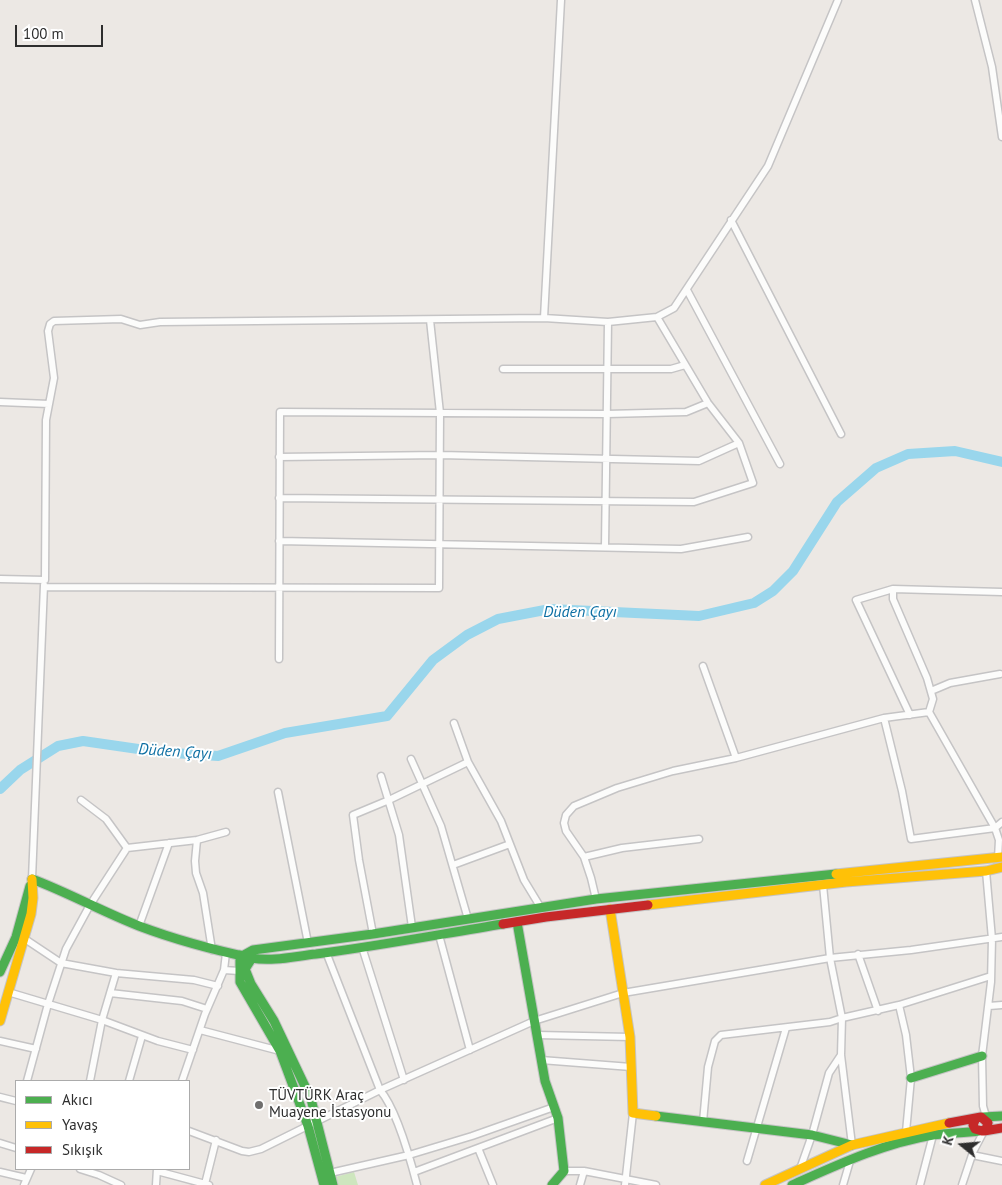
<!DOCTYPE html>
<meta charset="utf-8">
<style>
body{margin:0}
#map{position:relative;width:1002px;height:1185px;overflow:hidden;background:#ece8e4;font-family:"PT Sans",sans-serif}
canvas{display:block}
.legend{position:absolute;left:15px;top:1080px;width:175px;height:90px;box-sizing:border-box;background:#fff;border:1px solid #ababab;margin:0;padding:6px 9px;list-style:none;font-size:15px;color:#2e2e2e}
.legend li{display:flex;align-items:center;gap:10px;height:25px}
.legend b{width:25px;border:1px solid #ababab}
.north{position:absolute;left:937px;top:1120px;width:50px;height:50px;-webkit-text-stroke:4px #fff;paint-order:stroke;rotate:287deg;font-size:14px;font-weight:700;line-height:20px;text-align:center;color:#2e2e2e}
.north::after{content:'';display:block;margin:auto;width:18px;height:22px;background:#2e2e2e;clip-path:polygon(50% 0,100% 100%,50% 72%,0 100%)}
.scale{position:absolute;left:15px;top:25px;width:88px;height:22px;box-sizing:border-box;border:2px solid #2e2e2e;border-top:0;padding-left:6px;font-size:15px;line-height:18px;white-space:nowrap;color:#2e2e2e;-webkit-text-stroke:4px #fff;paint-order:stroke}
</style>
<div id="map">
<canvas width="1002" height="1185"></canvas>
<ul class="legend">
<li><b style="height:6px;background:#4caf50"></b>Akıcı</li>
<li><b style="height:6px;background:#ffc107"></b>Yavaş</li>
<li><b style="height:6px;background:#c62828"></b>Sıkışık</li>
</ul>
<div class="north">K</div>
<div class="scale">100 m</div>
</div>
<script>
const ctx = document.querySelector('canvas').getContext('2d');
ctx.lineJoin = 'round';
function paint(path, color) { ctx.fillStyle = color; ctx.fill(path, 'evenodd'); }
function strokePath(path, color, width, dash) { ctx.strokeStyle = color; ctx.lineWidth = width; ctx.lineCap = dash ? 'butt' : 'round'; ctx.setLineDash(dash || []); ctx.stroke(path); }
function drawText(font, color, halo, rows, align = 'center') {
  ctx.font = font + ' "PT Sans",sans-serif'; ctx.lineWidth = 4; ctx.setLineDash([]); ctx.textBaseline = 'middle'; ctx.strokeStyle = halo; ctx.fillStyle = color; for (const [text, x, y, turn = 0] of rows) {
    ctx.save(); ctx.translate(x, y); ctx.rotate((+turn || 0) * Math.PI / 180); ctx.textAlign = isNaN(turn) ? turn : align; if (halo) ctx.strokeText(text, 0, 0); ctx.fillText(text, 0, 0); ctx.restore();
  }
}
const green = new Path2D(`
 M 354,1172 L 358,1185 L 337,1185 L 335,1177 Z`);
const river = new Path2D(`
 M 0,789 L 20,770 L 58,746 L 83,741 L 159,752 L 218,756 L 285,733 L 387,716 L 433,660 L 467,635 L 498,619 L 550,609 L 699,616 L 754,603 L 773,591 L 793,571 L 837,502 L 876,468 L 908,454 L 955,451 L 1002,462`);
const street = new Path2D(`
 M 975,0 L 992,67 L 1002,137
 M 731,220 L 841,434
 M 687,290 L 780,464
 M 544,318 L 561,0
 M 503,369 L 671,369 L 685,365
 M 0,402 L 49,404
 M 279,457 L 440,455 L 699,461 L 739,443
 M 279,498 L 694,502 L 753,483 L 739,443 L 708,403 L 657,317
 M 279,541 L 681,549 L 748,537
 M 605,547 L 608,322
 M 0,579 L 45,580 L 46,420 L 54,378 L 48,331 L 50,324 L 54,321 L 121,319 L 140,325 L 160,322 L 544,318 L 608,322 L 657,317 L 674,308 L 768,166 L 838,0
 M 44,587 L 439,588 L 440,413 L 430,320
 M 893,589 L 893,599 L 927,678 L 933,699 L 929,712
 M 279,659 L 280,412 L 607,414 L 686,412 L 708,403
 M 703,666 L 736,758
 M 931,691 L 950,683 L 1000,674
 M 910,715 L 856,600 L 893,589 L 1002,592
 M 884,718 L 902,791 L 911,839 L 995,828 L 1002,822
 M 454,723 L 468,762 L 501,821 L 524,880 L 541,908
 M 411,759 L 441,826 L 468,919
 M 381,776 L 399,835 L 412,927
 M 278,792 L 308,943
 M 197,840 L 195,861 L 196,873 L 203,893 L 212,950
 M 127,848 L 197,840 L 226,832
 M 584,857 L 622,848 L 699,839
 M 453,865 L 510,844
 M 986,871 L 992,939 L 991,982 L 982,1056 L 983,1106 L 987,1120
 M 32,879 L 44,585
 M 823,885 L 830,958 L 842,1018 L 841,1055 L 852,1145
 M 596,899 L 591,878 L 584,857 L 566,831 L 564,823 L 566,815 L 574,806 L 617,788 L 673,771 L 736,758 L 884,718 L 929,712 L 995,828 L 999,840 L 998,858
 M 139,926 L 169,843
 M 373,934 L 359,860 L 353,815 L 389,800 L 468,762
 M 439,935 L 470,1050
 M 25,939 L 61,963 L 116,973 L 194,980 L 218,986
 M 362,947 L 404,1080
 M 326,952 L 380,1090 C 397,1110 410,1158 417,1185
 M 858,954 L 878,1011
 M 224,970 L 239,971
 M 8,992 L 102,1020 L 158,1041 L 193,1050
 M 110,993 L 182,1001 L 207,1009
 M 899,1005 L 906,1035 L 911,1078 L 906,1132
 M 989,1006 L 1002,1005
 M 200,1030 L 280,1051
 M 537,1035 L 630,1037
 M 0,1041 L 36,1049
 M 541,1060 L 631,1067
 M 27,1081 L 48,1004 L 66,949 L 90,905 L 127,848 L 106,819 L 81,800
 M 90,1081 L 102,1020 L 116,973
 M 129,1081 L 142,1036
 M 182,1081 L 205,1014 L 224,970 L 226,953
 M 0,1097 L 16,1101
 M 703,1122 L 708,1067 L 715,1041 L 721,1035 L 830,1022 L 842,1018 L 899,1005 L 991,976
 M 189,1131 L 242,1151 L 249,1152 L 261,1149 L 380,1090 L 534,1021 L 623,993 L 830,958 L 911,950 L 1002,937
 M 0,1143 L 16,1148
 M 478,1148 L 493,1185
 M 972,1155 L 1002,1161
 M 747,1161 L 786,1028
 M 80,1169 L 99,1175 L 121,1185
 M 800,1169 L 812,1135 L 829,1073 L 841,1055
 M 157,1171 L 209,1185
 M 564,1171 L 584,1171 L 656,1185
 M 0,1172 L 26,1178
 M 414,1172 L 558,1118
 M 330,1173 L 409,1155 L 472,1136 L 554,1107
 M 205,1184 L 216,1140
 M 24,1185 L 31,1169
 M 156,1185 L 157,1169
 M 580,1185 L 584,1171
 M 625,1185 L 633,1113
 M 843,1185 L 850,1161
 M 920,1185 L 933,1135
 M 962,1185 L 973,1152 L 984,1131`);
const fast = new Path2D(`
 M 32,879 C 69,893 103,912 139,926 C 176,940 214,950 252,958 C 272,962 296,956 316,954 C 379,946 441,934 503,924
 M 517,922 L 545,1081 L 558,1118 L 564,1171 L 552,1185
 M 240,955 L 240,982 L 280,1051 L 308,1126 L 324,1185
 M 244,955 L 253,950 L 373,934 L 596,899 L 836,874
 M 252,958 L 245,969 L 251,984 L 274,1021 L 311,1099 L 333,1185
 M 0,972 L 16,937 L 30,886
 M 911,1078 L 982,1056
 M 656,1116 L 812,1135 L 852,1145
 M 983,1117 L 1002,1116
 M 792,1185 C 837,1165 884,1143 933,1135 C 948,1133 964,1133 979,1131`);
const slow = new Path2D(`
 M 836,874 L 1002,857
 M 648,905 L 846,882 L 986,871 L 1002,867
 M 610,909 L 630,1037 L 633,1113 L 656,1116
 M 0,1021 L 31,914 L 33,898 L 32,879
 M 765,1185 L 852,1145 L 949,1123`);
const jam = new Path2D(`
 M 503,924 L 546,917 L 648,905
 M 949,1123 L 981,1117 L 988,1123 L 986,1129 L 982,1131 L 975,1129 L 973,1125 L 976,1118
 M 984,1131 L 1002,1128`);
const markers = [
 [259,1105,5,"#706f6e"]
];
const poiNames = [
 ["TÜVTÜRK Araç",269,1096],
 ["Muayene İstasyonu",269,1113]
];
const waterNames = [
 ["Düden Çayı",580,612],
 ["Düden Çayı",175,752,4]
];
paint(green, '#cee6be');
strokePath(river, '#99d6ec', 10);
strokePath(street, '#c5c4c5', 9);
strokePath(fast, '#c5c4c5', 11);
strokePath(slow, '#c5c4c5', 11);
strokePath(jam, '#c5c4c5', 11);
strokePath(street, '#fcfcfb', 6);
strokePath(fast, '#4caf50', 9);
strokePath(slow, '#ffc107', 9);
strokePath(jam, '#c62828', 9);
for (const [x, y, r, color] of markers) { const dot = new Path2D(); dot.arc(x, y, r, 0, 2 * Math.PI); ctx.fillStyle = color; ctx.fill(dot); strokePath(dot, '#fff', 2); }
drawText('15px', '#2e2e2e', '#fff', poiNames, 'left');
drawText('italic 16px', '#0d6fa3', '#fff', waterNames);
</script>
